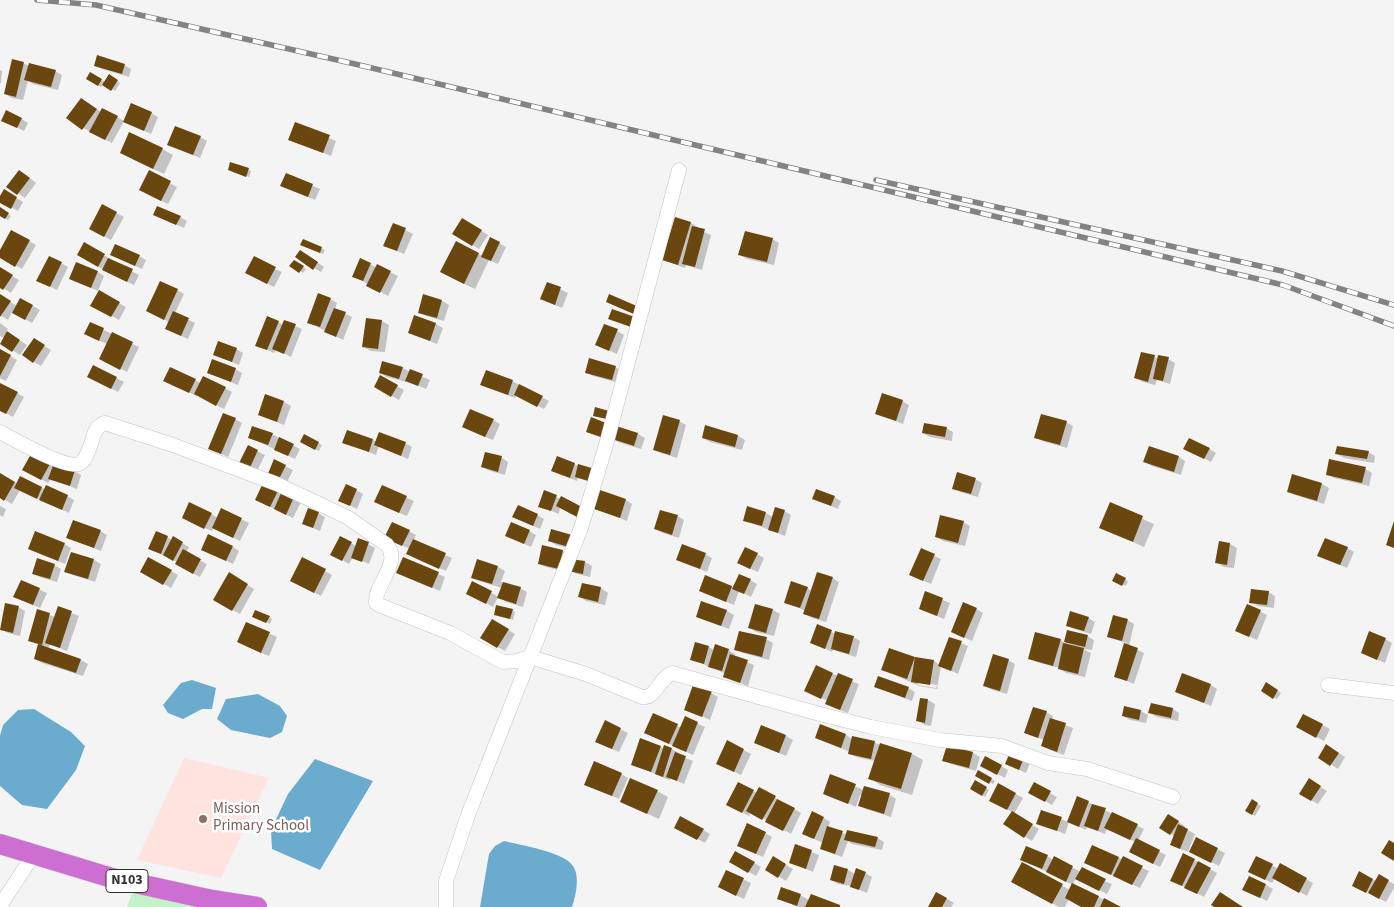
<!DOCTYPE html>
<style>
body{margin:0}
canvas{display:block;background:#f4f4f5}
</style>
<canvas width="1394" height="907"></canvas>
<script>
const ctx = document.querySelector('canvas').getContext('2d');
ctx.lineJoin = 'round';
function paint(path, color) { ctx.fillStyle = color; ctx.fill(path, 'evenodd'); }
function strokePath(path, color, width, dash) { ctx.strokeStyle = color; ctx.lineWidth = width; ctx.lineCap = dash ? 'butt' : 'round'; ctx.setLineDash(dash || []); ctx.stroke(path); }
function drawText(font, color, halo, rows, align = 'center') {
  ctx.font = font + ' "Source Sans 3",sans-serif'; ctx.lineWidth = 5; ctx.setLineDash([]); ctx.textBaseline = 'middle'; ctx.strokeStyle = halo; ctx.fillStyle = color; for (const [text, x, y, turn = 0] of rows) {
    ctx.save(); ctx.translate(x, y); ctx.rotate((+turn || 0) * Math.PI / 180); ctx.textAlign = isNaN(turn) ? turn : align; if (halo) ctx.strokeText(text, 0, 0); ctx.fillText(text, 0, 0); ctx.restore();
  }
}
const education = new Path2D(`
 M 184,758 L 269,778 L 221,878 L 137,860 Z`);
const green = new Path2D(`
 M 133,890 L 199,907 L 127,907 Z`);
const water = new Path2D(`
 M 192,680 L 216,688 L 212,709 L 202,709 L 183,719 L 168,713 L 163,705 L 181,683 Z
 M 258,694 L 280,706 L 287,716 L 282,732 L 270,738 L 231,730 L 217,719 L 226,699 Z
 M 34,709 L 71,732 L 85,746 L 76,770 L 47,809 L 22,805 L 0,786 L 0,736 L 3,725 L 18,710 Z
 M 315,759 L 373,781 L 320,870 L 272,849 L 271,830 L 288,794 Z
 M 504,841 C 520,845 564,852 573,866 C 580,876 576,896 572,907 L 480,907 L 489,854 L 495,846 Z`);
const shadow = new Path2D(`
 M 13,60 L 30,66 L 55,71 L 62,75 L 58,90 L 33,84 L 28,81 L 23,100 L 12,98 L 5,94 Z
 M 96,65 L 124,65 L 131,69 L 129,77 L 102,69 Z
 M 0,70 L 2,71 L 1,83 L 0,83 Z
 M 90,74 L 105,82 L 109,76 L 120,83 L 115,91 L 103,84 L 101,87 L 88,79 Z
 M 88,103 L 101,112 L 103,109 L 124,121 L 112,143 L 83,128 Z
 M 151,113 L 158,117 L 151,134 L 132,125 Z
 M 22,119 L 28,123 L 24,131 L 10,124 Z
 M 295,124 L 336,141 L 331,156 L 290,139 Z
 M 200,137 L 207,141 L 200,158 L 169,145 Z
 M 162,149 L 173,155 L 164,174 L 132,159 Z
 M 248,169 L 251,171 L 249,177 L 232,172 Z
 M 149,172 L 177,187 L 168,204 L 147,194 Z
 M 286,174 L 320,189 L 315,200 L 289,189 Z
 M 26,175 L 36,183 L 25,198 L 8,186 Z
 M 4,191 L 23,202 L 18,211 L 0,201 Z
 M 103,206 L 124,217 L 111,240 L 90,229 Z
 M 0,208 L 11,216 L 8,220 L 0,214 Z
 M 180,217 L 187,221 L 184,228 L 162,218 Z
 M 462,219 L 488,235 L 479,249 L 453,233 Z
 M 676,219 L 691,223 L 698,227 L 697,229 L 711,235 L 702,270 L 686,265 L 685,268 L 663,260 Z
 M 394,224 L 413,234 L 404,254 L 392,249 Z
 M 12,231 L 36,245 L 22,269 L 0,257 L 0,252 Z
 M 772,239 L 779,243 L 774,265 L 747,259 L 740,255 Z
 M 304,241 L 325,250 L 323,254 L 305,247 Z
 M 456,243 L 483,256 L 499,243 L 506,247 L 498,264 L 489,260 L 475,289 L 452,278 Z
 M 84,244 L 111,259 L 110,260 L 139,275 L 134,285 L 111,274 L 78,255 Z
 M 111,255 L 139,256 L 146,260 L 142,269 Z
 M 307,255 L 324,267 L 321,272 L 314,268 Z
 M 294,261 L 306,269 L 303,273 L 291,265 Z
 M 61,263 L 68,267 L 57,290 L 45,284 Z
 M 370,264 L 377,268 L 378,266 L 398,276 L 388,296 L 354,276 Z
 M 0,269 L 19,280 L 11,293 L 0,286 Z
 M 275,269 L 282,272 L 274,287 L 254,277 Z
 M 98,272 L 104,276 L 98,291 L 71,279 Z
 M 547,283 L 568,293 L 562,308 L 541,299 Z
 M 177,290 L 184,294 L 175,313 L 195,323 L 188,339 L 173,332 L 169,322 L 154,315 Z
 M 99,292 L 126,307 L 119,320 L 92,305 Z
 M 0,295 L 17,306 L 21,299 L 40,310 L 32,323 L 12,312 L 8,320 L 0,315 Z
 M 424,296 L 442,301 L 449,305 L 444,321 L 426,316 L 419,312 Z
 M 330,299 L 337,303 L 335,309 L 352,317 L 343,340 L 308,322 Z
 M 382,321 L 389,325 L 385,352 L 371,351 L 364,347 Z
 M 278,322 L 283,325 L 295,326 L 302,329 L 291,357 L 276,349 L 274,353 L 256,345 Z
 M 0,323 L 8,329 L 6,332 L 27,345 L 20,355 L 1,343 L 4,338 L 0,336 Z
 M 91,324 L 139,347 L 127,372 L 107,362 L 107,344 L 93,338 Z
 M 436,324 L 443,328 L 437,344 L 409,333 Z
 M 617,331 L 624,335 L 617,354 L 597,345 Z
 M 41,344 L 51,350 L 41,366 L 34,362 Z
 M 236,349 L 243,353 L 239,365 L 215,355 Z
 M 0,350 L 17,360 L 6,381 L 0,378 Z
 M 1142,353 L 1159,359 L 1168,359 L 1175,363 L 1170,384 L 1157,380 L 1155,385 L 1143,382 L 1136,378 Z
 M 93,366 L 124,382 L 118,392 L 94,379 Z
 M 615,367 L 622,371 L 619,383 L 593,376 L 586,372 Z
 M 402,368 L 430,380 L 426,389 L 407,381 L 406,382 L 387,377 L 380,373 Z
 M 171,369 L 201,383 L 225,388 L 232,392 L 224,409 L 197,395 L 197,396 L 172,385 Z
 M 235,369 L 242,373 L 238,385 L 208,373 Z
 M 381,377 L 404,390 L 399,400 L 376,387 Z
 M 512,381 L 549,401 L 544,409 L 516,395 L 515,398 L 489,388 Z
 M 0,384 L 24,397 L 13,417 L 0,410 Z
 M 902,401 L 909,405 L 903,424 L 877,414 Z
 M 284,402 L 291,406 L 284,425 L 259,415 Z
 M 235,419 L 242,423 L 228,457 L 210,449 Z
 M 493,420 L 500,424 L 493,440 L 471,431 Z
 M 679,421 L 686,425 L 677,458 L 661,453 L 654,449 Z
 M 1066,422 L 1073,426 L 1067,448 L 1042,441 L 1035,437 Z
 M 614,426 L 638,434 L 645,438 L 641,449 L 618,442 L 609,437 L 608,440 L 587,432 Z
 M 946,428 L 953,432 L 952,441 L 930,437 L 923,433 Z
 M 272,434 L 300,449 L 295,459 L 249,437 Z
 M 305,436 L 322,445 L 319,451 L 302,442 Z
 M 738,436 L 745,440 L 742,450 L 710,442 L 703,438 Z
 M 373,440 L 377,442 L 405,443 L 412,447 L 408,459 L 379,446 L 376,455 L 344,442 Z
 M 248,447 L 265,455 L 255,475 L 246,471 Z
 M 1209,449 L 1216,453 L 1211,462 L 1192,452 Z
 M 1368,452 L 1375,456 L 1374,463 L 1344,458 L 1337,454 Z
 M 32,455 L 54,467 L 74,471 L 81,475 L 77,489 L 51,479 L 48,483 L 24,470 Z
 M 501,457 L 508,462 L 505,475 L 490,471 L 483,467 Z
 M 557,457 L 579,466 L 599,485 L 578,478 L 577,481 L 559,474 Z
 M 1179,457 L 1185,461 L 1181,475 L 1152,466 L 1145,462 Z
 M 275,461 L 293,470 L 286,484 L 275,479 Z
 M 1365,469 L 1372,473 L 1369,486 L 1334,478 L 1327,474 Z
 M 0,474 L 18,484 L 42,488 L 67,496 L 74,500 L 69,513 L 20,490 L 12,504 L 0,497 Z
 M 975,479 L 982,483 L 978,497 L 960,492 L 953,488 Z
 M 1322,484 L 1329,488 L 1324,504 L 1295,495 L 1288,491 Z
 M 383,487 L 414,501 L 407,516 L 383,506 Z
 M 356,490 L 363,494 L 357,509 L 347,504 Z
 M 278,492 L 301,502 L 293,518 L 264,504 Z
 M 544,492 L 561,499 L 559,514 L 539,506 Z
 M 834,497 L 841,501 L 838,509 L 814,499 Z
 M 626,500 L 632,504 L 627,521 L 595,508 Z
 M 1110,504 L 1154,524 L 1144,547 L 1100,527 Z
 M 0,506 L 6,509 L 3,517 L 0,515 Z
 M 748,508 L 766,513 L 773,517 L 784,511 L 791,515 L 785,536 L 744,520 Z
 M 222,510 L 249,523 L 240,541 L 213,528 L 212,531 L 190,522 L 211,514 L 218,518 Z
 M 318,513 L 325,517 L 320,531 L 304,524 Z
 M 537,515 L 544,519 L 540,529 L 521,520 Z
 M 678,516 L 684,520 L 679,538 L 663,533 L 656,529 Z
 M 963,522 L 970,526 L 965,546 L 943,541 L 936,537 Z
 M 100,531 L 107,535 L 101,551 L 68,538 Z
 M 409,531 L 416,535 L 413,541 L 452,558 L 446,571 L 415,558 L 410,549 L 393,541 Z
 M 529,531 L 536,535 L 531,547 L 507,536 Z
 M 552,531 L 576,550 L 556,545 L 549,541 Z
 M 157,532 L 172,540 L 173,538 L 189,547 L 186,553 L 207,564 L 200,577 L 177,565 L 179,563 L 156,552 Z
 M 341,537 L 356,546 L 368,544 L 375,548 L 369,564 L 353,557 L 349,564 L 332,554 Z
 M 1220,543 L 1230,544 L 1237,548 L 1234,568 L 1224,567 L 1217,563 Z
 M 64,544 L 71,548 L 65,564 L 36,552 Z
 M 543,546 L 563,551 L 570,555 L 566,572 L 546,567 L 539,563 Z
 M 233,547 L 239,551 L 233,564 L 209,553 Z
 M 1347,548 L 1354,552 L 1347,568 L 1326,559 Z
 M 921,550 L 941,559 L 931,584 L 917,578 Z
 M 72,553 L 94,560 L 101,564 L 95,582 L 73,575 L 66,571 Z
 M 705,554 L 712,558 L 707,572 L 677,560 Z
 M 757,554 L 764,558 L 758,572 L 746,567 Z
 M 149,558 L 178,575 L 171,588 L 142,571 Z
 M 303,559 L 332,575 L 321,596 L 299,585 Z
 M 404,559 L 445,577 L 440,591 L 405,576 Z
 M 571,560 L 585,562 L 592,566 L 590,577 L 577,574 L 570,570 Z
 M 477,561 L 498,567 L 505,571 L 501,582 L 520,588 L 527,592 L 523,607 L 506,602 L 498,597 L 493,607 L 475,597 L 473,583 L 499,597 L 502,588 L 479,581 L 472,577 Z
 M 54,565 L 61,569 L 57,582 L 40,577 L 33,573 Z
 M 229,574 L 254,589 L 240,614 L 214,600 Z
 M 1116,575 L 1128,581 L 1126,586 L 1113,580 Z
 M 706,577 L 734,588 L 750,580 L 757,584 L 751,597 L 739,591 L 734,605 L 700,591 Z
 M 832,578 L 839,582 L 826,622 L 812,618 L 805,614 L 806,611 L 785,602 L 807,588 L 812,591 Z
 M 21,581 L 47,593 L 40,608 L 22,600 Z
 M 583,584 L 601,588 L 608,593 L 605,605 L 586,601 L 580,597 Z
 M 1268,592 L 1275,596 L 1274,608 L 1258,606 L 1251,602 Z
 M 926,593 L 950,603 L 944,619 L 920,609 Z
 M 756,605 L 773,610 L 780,614 L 774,636 L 756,632 L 750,628 Z
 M 18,607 L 25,611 L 20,636 L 8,633 L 1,629 Z
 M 58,608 L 79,616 L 67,651 L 50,644 L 48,649 L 81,660 L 88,664 L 83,676 L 42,663 L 35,659 L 40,645 L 30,640 L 38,611 L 55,617 Z
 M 976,609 L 983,613 L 972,641 L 959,635 Z
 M 512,610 L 515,612 L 513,620 L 498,616 Z
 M 727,611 L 734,615 L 729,629 L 697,617 Z
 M 1260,611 L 1267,615 L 1257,640 L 1244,634 Z
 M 269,617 L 272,619 L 270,624 L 257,618 Z
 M 1088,618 L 1095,622 L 1091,634 L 1074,629 L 1067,625 Z
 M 492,620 L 515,634 L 505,651 L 482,638 Z
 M 1127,620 L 1134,624 L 1129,646 L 1144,653 L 1134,684 L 1115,676 L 1126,643 L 1108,637 Z
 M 246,623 L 277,637 L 269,656 L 245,646 Z
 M 818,626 L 836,634 L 853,637 L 860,641 L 856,657 L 839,652 L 833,649 L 832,652 L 811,642 Z
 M 1068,631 L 1087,636 L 1094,640 L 1092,650 L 1083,649 L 1091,653 L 1085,677 L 1066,673 L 1059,668 L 1036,662 L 1029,658 L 1060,640 L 1065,643 Z
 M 950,638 L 968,646 L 958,674 L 941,666 L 937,689 L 919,686 L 882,669 L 915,658 L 934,661 L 940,665 ZM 918,682 L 937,685 L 936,688 L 918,685 Z
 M 766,639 L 773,643 L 769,660 L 743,653 L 736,649 Z
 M 1385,639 L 1392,643 L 1385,663 L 1362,653 Z
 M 709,647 L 714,650 L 728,650 L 735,654 L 734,657 L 754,665 L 748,686 L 732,680 L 725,676 L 726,674 L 691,659 Z
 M 1008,660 L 1015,664 L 1007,694 L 992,690 L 985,686 Z
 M 833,674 L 859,684 L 848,713 L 834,708 L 827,704 L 828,701 L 813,694 Z
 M 1266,684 L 1281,693 L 1277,699 L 1262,691 Z
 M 1211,685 L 1217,689 L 1211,706 L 1176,691 Z
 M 876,687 L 908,688 L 915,692 L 912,701 Z
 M 711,693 L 718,697 L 710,720 L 686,709 Z
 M 921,699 L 928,700 L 935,704 L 931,726 L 925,725 L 918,721 Z
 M 1173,709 L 1179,713 L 1178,721 L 1157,717 L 1150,713 Z
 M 1141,711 L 1148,715 L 1146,723 L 1130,720 L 1123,716 Z
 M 1046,712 L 1053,716 L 1052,720 L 1073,728 L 1064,755 L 1050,750 L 1043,746 L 1044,740 L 1026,733 Z
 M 1304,715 L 1330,729 L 1324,741 L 1298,727 Z
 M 685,718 L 705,727 L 693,755 L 652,736 L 677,725 L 681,728 Z
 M 605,722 L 628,733 L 619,752 L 604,746 Z
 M 846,735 L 852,739 L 874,742 L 880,745 L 912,754 L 923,760 L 912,795 L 880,785 L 870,778 L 875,761 L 856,757 L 849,753 L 850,752 L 816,738 Z
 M 786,736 L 793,740 L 786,756 L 762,746 Z
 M 727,742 L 751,754 L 741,775 L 724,767 Z
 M 948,746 L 973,753 L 980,757 L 976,771 L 951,764 L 944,760 Z
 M 660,747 L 665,749 L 665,747 L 672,749 L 679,753 L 678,755 L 693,761 L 684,784 L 671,778 L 670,780 L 664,778 L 632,764 Z
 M 1334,750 L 1345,757 L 1338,769 L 1319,757 Z
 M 1010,754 L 1030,763 L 1026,773 L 1006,764 Z
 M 985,758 L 1008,770 L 1005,778 L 988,769 Z
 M 978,772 L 995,781 L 993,784 L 977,775 Z
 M 621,774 L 628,778 L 619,799 L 593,788 Z
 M 831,776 L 864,790 L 864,788 L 890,795 L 896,799 L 891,817 L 866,809 L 859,805 L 862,795 L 860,795 L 856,807 L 830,795 Z
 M 1310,780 L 1327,791 L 1318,804 L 1301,794 Z
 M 976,782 L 989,790 L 985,797 L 972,788 Z
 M 739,784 L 757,793 L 759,788 L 801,813 L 791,834 L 751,812 L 749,816 L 728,804 Z
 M 1034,784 L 1057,797 L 1052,805 L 1030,792 Z
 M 999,785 L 1023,798 L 1014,814 L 1039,829 L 1032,841 L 1005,824 L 1012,812 L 990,800 Z
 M 657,791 L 668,797 L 659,819 L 632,807 Z
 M 1252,801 L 1261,806 L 1255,816 L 1247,811 Z
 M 1088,802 L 1144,829 L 1138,841 L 1166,855 L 1160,867 L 1137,856 L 1135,842 L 1107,828 L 1105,834 L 1087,827 L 1086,830 L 1069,822 L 1065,834 L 1037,823 L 1042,811 L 1068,822 Z
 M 1168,816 L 1185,826 L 1184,828 L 1195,834 L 1188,852 L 1178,848 L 1174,836 L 1161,827 Z
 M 681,818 L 710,834 L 705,843 L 676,827 Z
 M 824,818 L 830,822 L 828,827 L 847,835 L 877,838 L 884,842 L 882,850 L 852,844 L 848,841 L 842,857 L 828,852 L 821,848 L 823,843 L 810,837 Z
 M 765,833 L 772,837 L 763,857 L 745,849 Z
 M 1196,839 L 1225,853 L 1219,866 L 1197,855 Z
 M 796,846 L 819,855 L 813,872 L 790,862 Z
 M 736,852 L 761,867 L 756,876 L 730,861 Z
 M 1047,856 L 1053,860 L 1054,858 L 1081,872 L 1112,884 L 1107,894 L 1076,878 L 1073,884 L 1118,907 L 1083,907 L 1069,899 L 1065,907 L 1059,907 L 1013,882 L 1022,864 L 1070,890 L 1073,885 L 1029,863 Z
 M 774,858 L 793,869 L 786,881 L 767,869 Z
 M 1119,858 L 1149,871 L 1140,888 L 1092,866 Z
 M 1194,860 L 1217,873 L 1204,897 L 1179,884 Z
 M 1272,865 L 1278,869 L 1280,865 L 1313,883 L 1307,896 L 1275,878 L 1272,883 L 1256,875 Z
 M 848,870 L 855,874 L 865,873 L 872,877 L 867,893 L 851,886 L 838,884 L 831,880 Z
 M 727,872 L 751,883 L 744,899 L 727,891 Z
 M 1360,873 L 1376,881 L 1379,876 L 1394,884 L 1394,888 L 1386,902 L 1353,885 Z
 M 1266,885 L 1273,889 L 1267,901 L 1251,893 Z
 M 937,893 L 954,903 L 951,907 L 929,907 Z
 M 800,895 L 809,900 L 811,895 L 841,907 L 798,907 L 779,898 Z`);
const building = new Path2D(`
 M 97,55 L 125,64 L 122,74 L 94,66 Z
 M 12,59 L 24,62 L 16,97 L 4,94 Z
 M 29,63 L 56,70 L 51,87 L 24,80 Z
 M 90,72 L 102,79 L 98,86 L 86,79 Z
 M 109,74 L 118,80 L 111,91 L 102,85 Z
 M 81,98 L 97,109 L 82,130 L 66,118 Z
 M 131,103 L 152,112 L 144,131 L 123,122 Z
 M 102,108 L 118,116 L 105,140 L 89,132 Z
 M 6,110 L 22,118 L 17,128 L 1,121 Z
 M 295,122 L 330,135 L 323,153 L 288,140 Z
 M 175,126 L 201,136 L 193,155 L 167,145 Z
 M 129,132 L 163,148 L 153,169 L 120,153 Z
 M 230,162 L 249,168 L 246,177 L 228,170 Z
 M 19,170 L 30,178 L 17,195 L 6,187 Z
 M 149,170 L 171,181 L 161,201 L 139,190 Z
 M 286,173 L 313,184 L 308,197 L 280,186 Z
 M 4,189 L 17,197 L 11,209 L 0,203 L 0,196 Z
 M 102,204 L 117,212 L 104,237 L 89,229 Z
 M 157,206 L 181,216 L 176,225 L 153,215 Z
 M 0,207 L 9,213 L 5,219 L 0,216 Z
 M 675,217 L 691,222 L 678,265 L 662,260 Z
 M 462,218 L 482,230 L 472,246 L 452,234 Z
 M 393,223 L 406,228 L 397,251 L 383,246 Z
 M 692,226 L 705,229 L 695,267 L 682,264 Z
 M 11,230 L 30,240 L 15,267 L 0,258 L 0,250 Z
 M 745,231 L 773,238 L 767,262 L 738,255 Z
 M 490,237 L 500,242 L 491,261 L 481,257 Z
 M 303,239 L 322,247 L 320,253 L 300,245 Z
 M 456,241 L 479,253 L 464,284 L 440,272 Z
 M 84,242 L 105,254 L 98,267 L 77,255 Z
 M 115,244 L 140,255 L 135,266 L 110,255 Z
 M 300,250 L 318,262 L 313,270 L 295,257 Z
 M 49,256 L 62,262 L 50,287 L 36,281 Z
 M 254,256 L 276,267 L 267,284 L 245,273 Z
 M 108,258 L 133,269 L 127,282 L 102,270 Z
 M 360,258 L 371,263 L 363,281 L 352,277 Z
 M 294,260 L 304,266 L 299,273 L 289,266 Z
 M 76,262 L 98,271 L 91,288 L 69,279 Z
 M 377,264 L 391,271 L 380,293 L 366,286 Z
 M 0,267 L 13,275 L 3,290 L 0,288 Z
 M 160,281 L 178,289 L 164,320 L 146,311 Z
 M 547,282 L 561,287 L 555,305 L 540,299 Z
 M 99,290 L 120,302 L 111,317 L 90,306 Z
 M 318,293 L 331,298 L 320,327 L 307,323 Z
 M 0,294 L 11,301 L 0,317 Z
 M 423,294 L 442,300 L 437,318 L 418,313 Z
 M 609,294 L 639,307 L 636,315 L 606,302 Z
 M 20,298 L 33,305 L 25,320 L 12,313 Z
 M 334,308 L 346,312 L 336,337 L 324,332 Z
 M 612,309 L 635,317 L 631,327 L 608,319 Z
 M 173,311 L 189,318 L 181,336 L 165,329 Z
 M 414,315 L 436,323 L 430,341 L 408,333 Z
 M 267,316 L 279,321 L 267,350 L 255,346 Z
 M 366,318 L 382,320 L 378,349 L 362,347 Z
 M 284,320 L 296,324 L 284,354 L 272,349 Z
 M 90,322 L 104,328 L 99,341 L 84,334 Z
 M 604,324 L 618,329 L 609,351 L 595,345 Z
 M 7,331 L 20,340 L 12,352 L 0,344 Z
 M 112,332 L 133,342 L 120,370 L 99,359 Z
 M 34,338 L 45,345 L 33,363 L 22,355 Z
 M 218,341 L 237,348 L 232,362 L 213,355 Z
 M 0,349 L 11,355 L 0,376 Z
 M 1141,352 L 1155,355 L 1148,382 L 1134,378 Z
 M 1158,355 L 1169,357 L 1163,381 L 1153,379 Z
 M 589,358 L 616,366 L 612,380 L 585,373 Z
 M 212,359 L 236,368 L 231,382 L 207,373 Z
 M 382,361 L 403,367 L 399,379 L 379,373 Z
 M 93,365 L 117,377 L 111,389 L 87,377 Z
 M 170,367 L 196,379 L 189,393 L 163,381 Z
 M 410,369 L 423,374 L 418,386 L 405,381 Z
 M 486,370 L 513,380 L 508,395 L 480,385 Z
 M 380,375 L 398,385 L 391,397 L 374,387 Z
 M 203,376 L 226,387 L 216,406 L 194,394 Z
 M 0,383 L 18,392 L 6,414 L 0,411 Z
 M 519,384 L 543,396 L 537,407 L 514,395 Z
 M 882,393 L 903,400 L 896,421 L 875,414 Z
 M 265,394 L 284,401 L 277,422 L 258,415 Z
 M 595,407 L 609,411 L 607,419 L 593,416 Z
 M 470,409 L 494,419 L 485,437 L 462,427 Z
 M 223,413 L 236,418 L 221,454 L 208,449 Z
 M 1041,414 L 1067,421 L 1060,445 L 1034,438 Z
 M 663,415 L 680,420 L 670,455 L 653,450 Z
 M 591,417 L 606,423 L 601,437 L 586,432 Z
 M 924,423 L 947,427 L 945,437 L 922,433 Z
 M 613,425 L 638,433 L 634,446 L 609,438 Z
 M 705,425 L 738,435 L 735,447 L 702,438 Z
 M 252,426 L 273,433 L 268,445 L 248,438 Z
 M 347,430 L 373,439 L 369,452 L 342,443 Z
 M 379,432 L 406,442 L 401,456 L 374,445 Z
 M 304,434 L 319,442 L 315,450 L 300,442 Z
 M 279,437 L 294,444 L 288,456 L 274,450 Z
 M 1189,438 L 1210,448 L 1204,459 L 1183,449 Z
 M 248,445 L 258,450 L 248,472 L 237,467 Z
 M 1149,446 L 1179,456 L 1174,472 L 1143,462 Z
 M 1337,446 L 1369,451 L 1367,459 L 1335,454 Z
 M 485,452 L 502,456 L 498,472 L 481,467 Z
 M 31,454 L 50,464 L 41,480 L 22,470 Z
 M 557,456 L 575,463 L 570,478 L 551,471 Z
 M 274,459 L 286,465 L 278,481 L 267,476 Z
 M 1329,459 L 1366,467 L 1362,483 L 1326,475 Z
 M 54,463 L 75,470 L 70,486 L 48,479 Z
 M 578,464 L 595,469 L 592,482 L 575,477 Z
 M 957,472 L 976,478 L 971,494 L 952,489 Z
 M 0,473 L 15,482 L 4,501 L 0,498 Z
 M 1292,474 L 1322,483 L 1317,501 L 1287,492 Z
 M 20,476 L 42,487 L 37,499 L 14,488 Z
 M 263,483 L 278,491 L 270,507 L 255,500 Z
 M 346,484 L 357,489 L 350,506 L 338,501 Z
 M 46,485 L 68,495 L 62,510 L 39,500 Z
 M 382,485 L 407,496 L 399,513 L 374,502 Z
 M 816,489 L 835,496 L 831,506 L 812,499 Z
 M 544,490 L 557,495 L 551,511 L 538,507 Z
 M 600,490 L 626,499 L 620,518 L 594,509 Z
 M 282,491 L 294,497 L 286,515 L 274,509 Z
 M 561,496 L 582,507 L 577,517 L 556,506 Z
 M 189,502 L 212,513 L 204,529 L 182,518 Z
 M 1110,502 L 1143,516 L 1133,542 L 1099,528 Z
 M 518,505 L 538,514 L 533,526 L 512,517 Z
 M 747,506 L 766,512 L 762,526 L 743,521 Z
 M 775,507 L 785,510 L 778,533 L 768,530 Z
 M 221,508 L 242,518 L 233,538 L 212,528 Z
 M 308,508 L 319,512 L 313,528 L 302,524 Z
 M 660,510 L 678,515 L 672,535 L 654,529 Z
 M 940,515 L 964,521 L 958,543 L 935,537 Z
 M 73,520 L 101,530 L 94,548 L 66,538 Z
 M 1394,521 L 1394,548 L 1386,545 Z
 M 392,522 L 410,530 L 402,546 L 384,538 Z
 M 511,522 L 530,530 L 524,544 L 505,536 Z
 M 551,529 L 572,535 L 569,547 L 548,541 Z
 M 35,531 L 65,543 L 58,561 L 28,549 Z
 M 156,531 L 168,536 L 161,554 L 148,549 Z
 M 208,534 L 233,546 L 226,561 L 201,550 Z
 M 173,536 L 183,542 L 173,561 L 163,555 Z
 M 340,536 L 352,542 L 342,561 L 330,555 Z
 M 358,538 L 369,542 L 362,562 L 351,558 Z
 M 1325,538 L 1348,547 L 1340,565 L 1317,556 Z
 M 413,539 L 446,553 L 439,569 L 406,554 Z
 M 1219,541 L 1230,543 L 1227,565 L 1215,563 Z
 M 682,544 L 706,553 L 700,569 L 676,560 Z
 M 542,545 L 563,550 L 559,569 L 538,564 Z
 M 745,547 L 758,553 L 750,569 L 737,563 Z
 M 921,548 L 935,554 L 923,581 L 909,575 Z
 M 183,549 L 201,559 L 193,574 L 175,564 Z
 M 71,552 L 94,559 L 88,579 L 64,572 Z
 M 148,557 L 172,570 L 163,585 L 140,572 Z
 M 302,557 L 326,569 L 314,593 L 290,581 Z
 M 403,557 L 439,572 L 432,588 L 396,573 Z
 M 37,558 L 55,564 L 50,579 L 32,574 Z
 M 477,559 L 498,566 L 492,584 L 471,578 Z
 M 570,559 L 585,561 L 583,574 L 568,571 Z
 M 229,572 L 248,584 L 232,611 L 213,600 Z
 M 817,572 L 833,577 L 819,619 L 803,614 Z
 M 1116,573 L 1126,578 L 1122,586 L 1112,581 Z
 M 739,574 L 751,579 L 744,594 L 732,589 Z
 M 705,575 L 732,586 L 726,602 L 699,591 Z
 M 21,580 L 40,588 L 33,605 L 13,597 Z
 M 472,581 L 492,591 L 486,604 L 466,594 Z
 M 791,581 L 808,587 L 800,608 L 784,603 Z
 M 503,582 L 521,587 L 516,604 L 497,598 Z
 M 582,583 L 601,587 L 598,602 L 578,597 Z
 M 1251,589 L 1269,591 L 1267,605 L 1249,603 Z
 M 925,591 L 943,598 L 937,616 L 919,609 Z
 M 701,601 L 727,610 L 721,626 L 696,617 Z
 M 963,602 L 977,608 L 964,638 L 951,632 Z
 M 5,603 L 19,606 L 13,633 L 0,630 Z
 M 755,604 L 773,609 L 766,633 L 748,628 Z
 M 1247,604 L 1261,610 L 1249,637 L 1235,631 Z
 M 496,605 L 513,609 L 510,619 L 494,615 Z
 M 58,606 L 72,611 L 60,648 L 45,643 Z
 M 37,609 L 50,613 L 42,645 L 28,641 Z
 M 255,610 L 270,616 L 266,623 L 252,617 Z
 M 1070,611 L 1089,617 L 1084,631 L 1066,626 Z
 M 1113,615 L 1128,619 L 1122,641 L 1107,637 Z
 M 492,619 L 509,629 L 497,648 L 480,638 Z
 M 246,622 L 270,632 L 261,653 L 237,642 Z
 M 817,624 L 832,630 L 825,649 L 810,643 Z
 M 1067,630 L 1088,635 L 1085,647 L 1064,642 Z
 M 739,631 L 767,637 L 762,657 L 734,650 Z
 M 835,631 L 854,636 L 849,654 L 831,649 Z
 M 1369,631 L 1386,638 L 1377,660 L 1361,653 Z
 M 1035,632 L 1061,639 L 1053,666 L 1028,659 Z
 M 949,637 L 962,641 L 951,671 L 938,666 Z
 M 695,642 L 709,646 L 704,664 L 690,660 Z
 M 1063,643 L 1084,648 L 1078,674 L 1058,669 Z
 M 1124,643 L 1138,648 L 1127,681 L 1114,677 Z
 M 38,644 L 81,659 L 76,673 L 34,659 Z
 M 715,644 L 729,649 L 722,671 L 708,667 Z
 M 889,648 L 915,657 L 907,679 L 881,670 Z
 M 730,654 L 748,660 L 740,683 L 723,677 Z
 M 993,654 L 1009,659 L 1000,691 L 983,686 Z
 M 915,657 L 934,660 L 930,685 L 911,682 Z
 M 816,665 L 833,673 L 821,699 L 804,691 Z
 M 838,673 L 853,679 L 840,710 L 825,704 Z
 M 1182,673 L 1211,684 L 1204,703 L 1175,692 Z
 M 878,676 L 909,687 L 905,698 L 874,687 Z
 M 1266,682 L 1278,690 L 1273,699 L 1261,691 Z
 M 693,685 L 712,691 L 702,717 L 684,710 Z
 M 920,698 L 928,699 L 925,723 L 916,721 Z
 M 1151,703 L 1173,708 L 1171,718 L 1148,713 Z
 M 1124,706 L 1141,710 L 1139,720 L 1122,716 Z
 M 1033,707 L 1047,711 L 1038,738 L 1024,733 Z
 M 653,713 L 678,724 L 669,744 L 644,733 Z
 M 1303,714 L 1323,724 L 1316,738 L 1296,727 Z
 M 685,716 L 698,722 L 686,752 L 672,746 Z
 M 1050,718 L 1066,723 L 1057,752 L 1041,746 Z
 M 605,720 L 621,728 L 612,749 L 595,742 Z
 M 820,724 L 846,734 L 841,748 L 815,738 Z
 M 761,725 L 786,735 L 779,753 L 754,743 Z
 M 852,736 L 875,741 L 871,759 L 848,754 Z
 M 640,738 L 661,746 L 651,772 L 631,765 Z
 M 727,740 L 744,749 L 734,772 L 716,764 Z
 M 880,743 L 912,753 L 901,789 L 868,779 Z
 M 1326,744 L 1339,753 L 1330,766 L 1318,758 Z
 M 664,745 L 672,748 L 663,777 L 655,774 Z
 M 947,745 L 973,752 L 969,768 L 942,761 Z
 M 675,752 L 686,756 L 677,781 L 666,777 Z
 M 1010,752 L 1024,758 L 1019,770 L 1005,764 Z
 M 985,756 L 1002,765 L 997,775 L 980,766 Z
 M 594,761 L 622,773 L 612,796 L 584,785 Z
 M 978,770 L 992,778 L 989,784 L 975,776 Z
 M 830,774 L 856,784 L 848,804 L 823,794 Z
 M 630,778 L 658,790 L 647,814 L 620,802 Z
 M 1309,778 L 1321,786 L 1311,801 L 1299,794 Z
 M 975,780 L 987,787 L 982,796 L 970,789 Z
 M 738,782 L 754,790 L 742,813 L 726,805 Z
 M 1034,782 L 1051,791 L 1045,802 L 1028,793 Z
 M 998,783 L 1016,793 L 1007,810 L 989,801 Z
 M 864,786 L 890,793 L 884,814 L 858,806 Z
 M 759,787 L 776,796 L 762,820 L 746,811 Z
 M 1077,796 L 1089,801 L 1079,827 L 1067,822 Z
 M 777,799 L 795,808 L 783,831 L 765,822 Z
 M 1252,799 L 1258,803 L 1252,815 L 1245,811 Z
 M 1092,804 L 1106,808 L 1098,831 L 1084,826 Z
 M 1041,810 L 1062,817 L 1057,831 L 1036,824 Z
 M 812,811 L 824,817 L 814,839 L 802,834 Z
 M 1012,811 L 1033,824 L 1024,838 L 1003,824 Z
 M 1112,812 L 1138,824 L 1130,840 L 1104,828 Z
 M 1168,814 L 1179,821 L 1170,835 L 1159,828 Z
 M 680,816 L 704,829 L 697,840 L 674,828 Z
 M 747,823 L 766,832 L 756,854 L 737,846 Z
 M 1178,824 L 1188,829 L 1180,849 L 1170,845 Z
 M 827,826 L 843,831 L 835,854 L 820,849 Z
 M 847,830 L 878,837 L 875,847 L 844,840 Z
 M 1196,837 L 1218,848 L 1211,863 L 1189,852 Z
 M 1136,838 L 1160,850 L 1153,864 L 1129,852 Z
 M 1389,840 L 1394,843 L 1394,861 L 1381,853 Z
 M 795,844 L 812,850 L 806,869 L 789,863 Z
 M 1092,845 L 1119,857 L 1111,875 L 1084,863 Z
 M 1026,846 L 1048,855 L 1042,869 L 1020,860 Z
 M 735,851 L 755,862 L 748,873 L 729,862 Z
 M 1183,853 L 1195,859 L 1182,886 L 1170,881 Z
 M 773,856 L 786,864 L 778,878 L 765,870 Z
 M 1054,856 L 1073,866 L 1066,882 L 1046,872 Z
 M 1123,856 L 1143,866 L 1132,885 L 1113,876 Z
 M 1256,856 L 1273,864 L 1265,880 L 1248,872 Z
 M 1198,861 L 1211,868 L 1197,894 L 1184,888 Z
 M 1022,862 L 1063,884 L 1052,904 L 1011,882 Z
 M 1280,863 L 1307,878 L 1299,893 L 1272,878 Z
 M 834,865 L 848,869 L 844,884 L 830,880 Z
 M 1082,867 L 1106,879 L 1099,891 L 1075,879 Z
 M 856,868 L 866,872 L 859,890 L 850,887 Z
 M 726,870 L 744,878 L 736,896 L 718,887 Z
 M 1359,871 L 1373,879 L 1366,893 L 1352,886 Z
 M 1379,874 L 1389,880 L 1379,899 L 1368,893 Z
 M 1249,876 L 1266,884 L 1260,898 L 1242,890 Z
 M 1072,883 L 1099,896 L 1094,907 L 1081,907 L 1065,898 Z
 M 781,887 L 801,894 L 797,906 L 777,899 Z
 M 936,892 L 947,898 L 942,907 L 928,907 Z
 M 1220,892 L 1243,907 L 1214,907 L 1211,905 Z
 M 811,894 L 840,905 L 840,907 L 805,907 Z
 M 1104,898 L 1121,907 L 1100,907 Z`);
const minor = new Path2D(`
 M 0,432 C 13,439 66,469 79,464 C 86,461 88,451 91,444 C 94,435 95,426 105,423 L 173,445 L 277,484 L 347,517 L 387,545 C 402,563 374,585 376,603 L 379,605 L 450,633 L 503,662 L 517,661 L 530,657 L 586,674 L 642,697 C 656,699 658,679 672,673 L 820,714 L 871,727 L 940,740 L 1002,746 L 1048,763 L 1087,769 L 1173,797
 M 1328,685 L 1394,693
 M 0,906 L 34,854
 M 446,907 L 446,881 L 468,815 L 581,528 L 606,445 L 679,170`);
const highway = new Path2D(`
 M 0,844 L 112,878 L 212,900 L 257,907`);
const rail = new Path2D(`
 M 37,0 L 96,5 L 355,64 L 1283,285 L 1394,326
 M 876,180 L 1282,271 L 1394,305`);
const markers = [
 [203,819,5,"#8d6e63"]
];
const shields = [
 [127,881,42]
];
const shieldNames = [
 ["N103",127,881]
];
const educationNames = [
 ["Mission",213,810],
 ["Primary School",213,827]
];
paint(education, '#fee3de');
paint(green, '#c4f3c9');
paint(water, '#6babce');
paint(shadow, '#0003');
paint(building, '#6b4710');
strokePath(minor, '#c3c3c4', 15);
strokePath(highway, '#d2d2d2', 21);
strokePath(minor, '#fff', 14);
strokePath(highway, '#cd6ed3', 20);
strokePath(rail, '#838384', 5.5);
strokePath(rail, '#fff', 4, [11]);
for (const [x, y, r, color] of markers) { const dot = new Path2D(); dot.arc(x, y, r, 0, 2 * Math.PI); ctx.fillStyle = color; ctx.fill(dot); strokePath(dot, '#fff', 2); }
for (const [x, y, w] of shields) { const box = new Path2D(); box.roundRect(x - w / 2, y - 11.5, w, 23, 4); ctx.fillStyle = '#fff'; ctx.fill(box); strokePath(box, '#313131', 1); }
drawText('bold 14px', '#313131', null, shieldNames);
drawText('15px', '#785e54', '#fff', educationNames, 'left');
</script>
